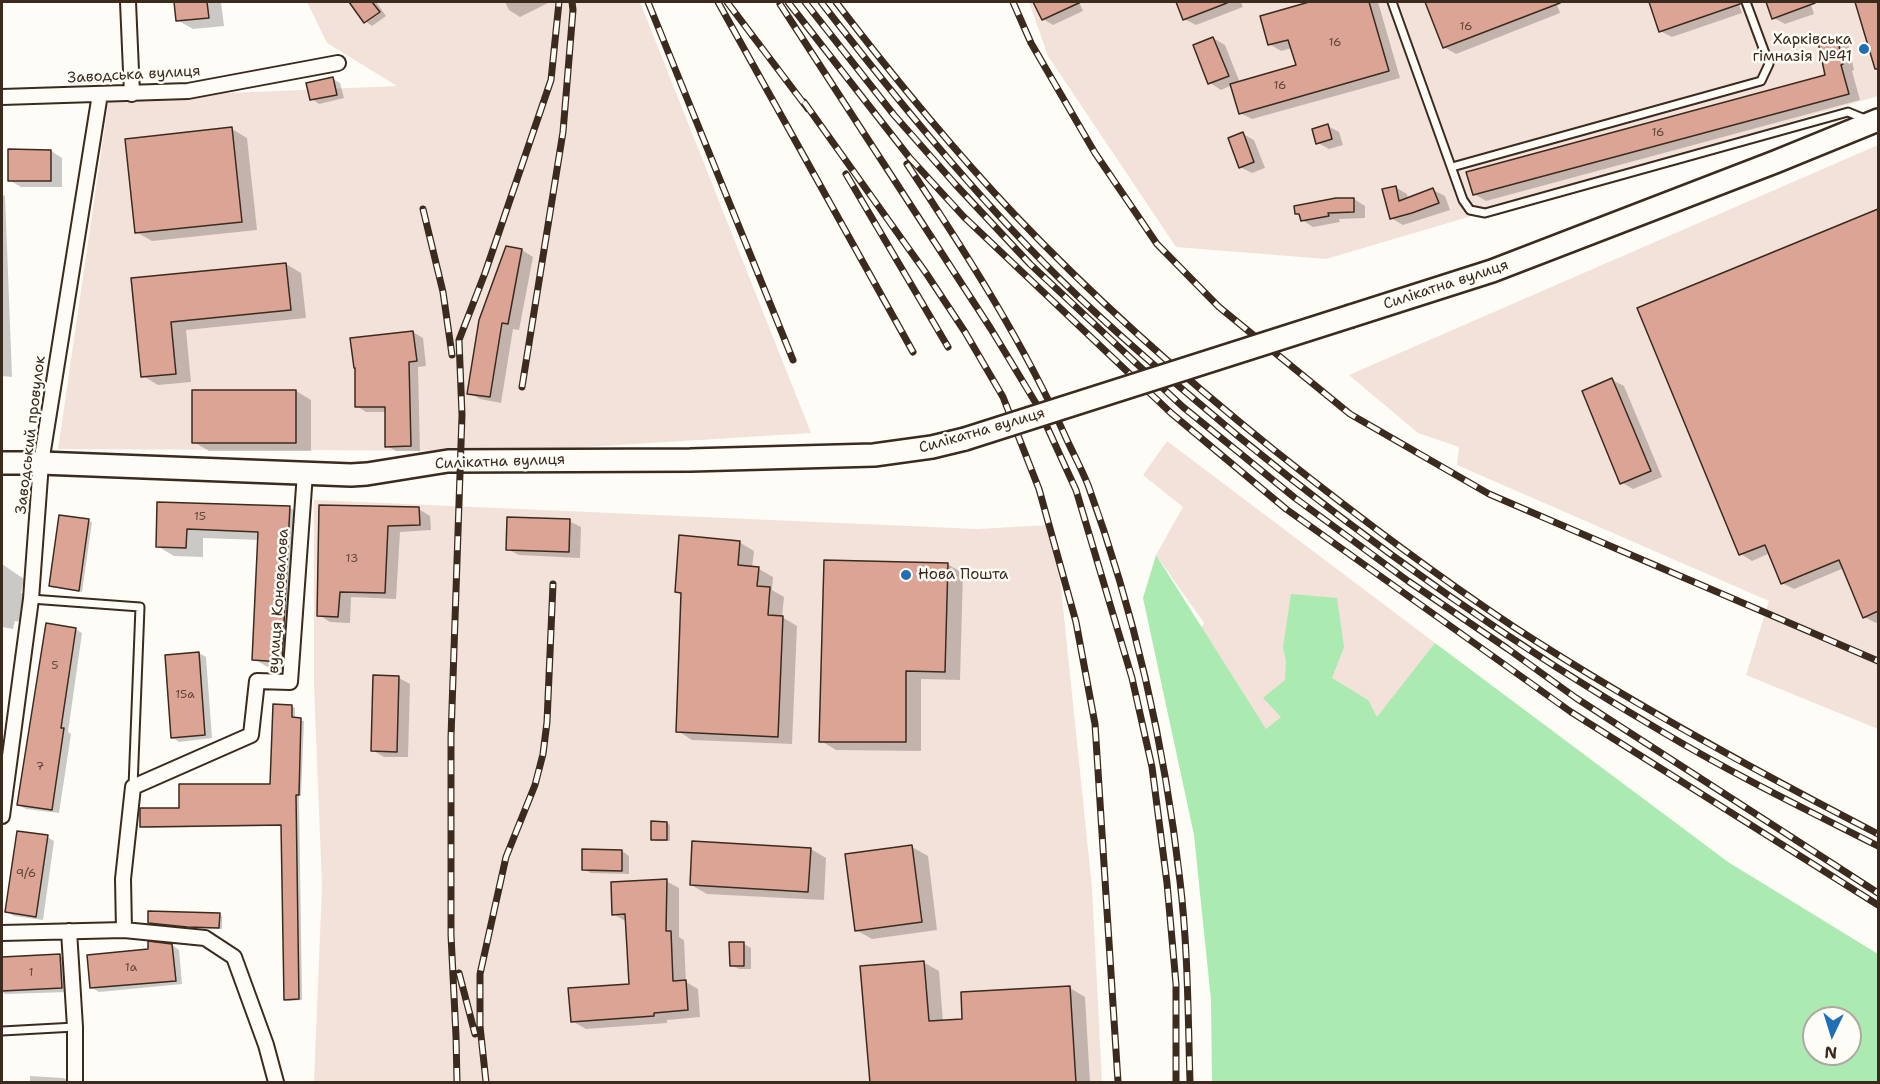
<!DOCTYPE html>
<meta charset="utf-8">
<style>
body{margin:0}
#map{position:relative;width:1880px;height:1084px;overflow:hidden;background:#fdfcf7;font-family:"Shantell Sans",sans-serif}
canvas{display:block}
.frame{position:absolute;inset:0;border:3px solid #3b2a1e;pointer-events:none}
.north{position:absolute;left:1802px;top:1006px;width:60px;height:60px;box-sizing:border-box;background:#fdfcf7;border:2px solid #afa8a0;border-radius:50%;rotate:184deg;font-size:16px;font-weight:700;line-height:24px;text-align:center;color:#3b2a1e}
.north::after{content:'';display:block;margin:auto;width:21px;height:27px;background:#1f6fb2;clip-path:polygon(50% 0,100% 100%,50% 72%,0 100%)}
</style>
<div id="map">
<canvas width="1880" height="1084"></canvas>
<div class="frame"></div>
<div class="north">N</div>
</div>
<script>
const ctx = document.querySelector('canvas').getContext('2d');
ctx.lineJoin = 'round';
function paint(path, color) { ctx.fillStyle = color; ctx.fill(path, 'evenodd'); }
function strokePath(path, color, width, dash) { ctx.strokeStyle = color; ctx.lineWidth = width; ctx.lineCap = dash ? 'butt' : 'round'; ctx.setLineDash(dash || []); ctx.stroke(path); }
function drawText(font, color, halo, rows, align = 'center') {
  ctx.font = font + ' "Shantell Sans",sans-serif'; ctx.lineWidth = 5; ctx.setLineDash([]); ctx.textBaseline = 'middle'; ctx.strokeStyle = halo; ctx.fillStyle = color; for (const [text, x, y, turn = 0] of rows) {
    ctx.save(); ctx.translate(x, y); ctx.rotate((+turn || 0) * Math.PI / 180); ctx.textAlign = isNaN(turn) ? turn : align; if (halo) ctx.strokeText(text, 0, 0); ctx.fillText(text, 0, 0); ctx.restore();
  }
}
const built = new Path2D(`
 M 307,2 L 640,2 L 811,433 L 523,451 L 58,449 L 109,98 L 397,86 L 327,43 Z
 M 1029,2 L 1878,2 L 1878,96 L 1326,259 L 1176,247 L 1048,56 Z
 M 1878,145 L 1878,729 L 1746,675 L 1769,601 L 1457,465 L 1459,447 L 1418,433 L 1349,375 Z
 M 1167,441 L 1435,643 L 1380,718 L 1266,729 L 1199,631 L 1204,623 L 1156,555 L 1183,507 L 1143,475 Z
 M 314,500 L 977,529 L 1049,525 L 1058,558 L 1092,888 L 1102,1082 L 314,1082 L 322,886 L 314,684 Z`);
const green = new Path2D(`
 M 1156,555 L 1266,729 L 1281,717 L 1263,698 L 1285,680 L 1286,661 L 1283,647 L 1291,594 L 1337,598 L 1344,647 L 1332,678 L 1368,700 L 1377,717 L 1435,643 L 1728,862 L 1878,954 L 1878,1082 L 1212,1082 L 1211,1000 L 1194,835 L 1143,598 ZM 1814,1018 L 1850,1018 L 1850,1054 L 1814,1054 Z`);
const shadow = new Path2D(`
 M 175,2 L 221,2 L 224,26 L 193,29 L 177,20 Z
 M 351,2 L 376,2 L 386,16 L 372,26 L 365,21 Z
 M 505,2 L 547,2 L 548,3 L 520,17 L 509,10 Z
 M 1034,2 L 1079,2 L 1083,11 L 1053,25 L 1043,19 Z
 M 1177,2 L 1241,2 L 1243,7 L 1196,25 L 1184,19 Z
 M 1315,2 L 1378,2 L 1400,78 L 1252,119 L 1240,113 L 1232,85 L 1221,90 L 1210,83 L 1213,38 L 1225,45 L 1240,83 L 1297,66 L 1292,48 L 1281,51 L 1269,44 L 1261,17 Z
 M 1427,2 L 1556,2 L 1560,13 L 1456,54 L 1444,47 Z
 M 1650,2 L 1738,2 L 1742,13 L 1672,37 L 1660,31 Z
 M 1768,2 L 1810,2 L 1814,14 L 1785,24 L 1774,18 Z
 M 1857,2 L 1878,2 L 1878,50 L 1869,45 Z
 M 1837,39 L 1849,46 L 1854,70 L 1852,71 L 1860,100 L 1486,201 L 1474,194 L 1827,76 Z
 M 333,79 L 340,83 L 344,98 L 319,104 L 312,99 Z
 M 1328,126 L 1339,132 L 1343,145 L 1329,149 L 1318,143 Z
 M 232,129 L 247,138 L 257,230 L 152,241 L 136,232 Z
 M 1243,134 L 1254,140 L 1265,168 L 1252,173 L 1240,167 Z
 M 51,151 L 62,158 L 62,187 L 21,187 L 9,180 Z
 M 1395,187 L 1407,194 L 1408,199 L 1433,190 L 1445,196 L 1450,210 L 1403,225 L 1391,218 Z
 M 2,194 L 5,196 L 12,377 L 2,376 Z
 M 1354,199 L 1365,206 L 1365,218 L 1339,219 L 1340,222 L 1313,227 L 1302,220 L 1301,215 L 1296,213 Z
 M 1878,210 L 1878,622 L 1876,623 L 1864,617 L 1844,568 L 1794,589 L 1782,583 L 1770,553 L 1752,561 L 1741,554 L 1639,309 Z
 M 522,250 L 533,257 L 519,330 L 513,329 L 501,403 L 480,399 L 469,393 Z
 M 286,264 L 301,273 L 306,318 L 186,330 L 191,382 L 158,385 L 143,376 L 133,279 Z
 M 413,332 L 423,338 L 426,366 L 418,367 L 420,451 L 396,451 L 387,446 L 386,412 L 366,412 L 357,406 Z
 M 1612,380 L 1624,386 L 1662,477 L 1633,489 L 1621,482 Z
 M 296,391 L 311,400 L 311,451 L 209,451 L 194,442 Z
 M 159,504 L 290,508 L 307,518 L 299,671 L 271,669 L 254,659 L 259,540 L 203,538 L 203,557 L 174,556 L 157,546 Z
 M 321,506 L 419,509 L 430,516 L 431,530 L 400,532 L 396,599 L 351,597 L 350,623 L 330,622 L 319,615 Z
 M 61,516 L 92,522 L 82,592 L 50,586 Z
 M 569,521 L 581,527 L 580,558 L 519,555 L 507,549 Z
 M 739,542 L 754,551 L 752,568 L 759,569 L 773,577 L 772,590 L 784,597 L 782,617 L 797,626 L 792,744 L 692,740 L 678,731 L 682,595 L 676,591 Z
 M 2,564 L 24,579 L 21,593 L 37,602 L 32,624 L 15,621 L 13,629 L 2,627 Z
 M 947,564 L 963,573 L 960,680 L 921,679 L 921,751 L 836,750 L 821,741 Z
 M 75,629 L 82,633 L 68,732 L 71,734 L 59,813 L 26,809 L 18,805 Z
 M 199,653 L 206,657 L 212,738 L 179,742 L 172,737 Z
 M 399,678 L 410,684 L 408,757 L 384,757 L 372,750 Z
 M 292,706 L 295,708 L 295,719 L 304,721 L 301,796 L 299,796 L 302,1000 L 288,1001 L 285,999 L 283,826 L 145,828 L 142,826 L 181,809 L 271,785 Z
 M 667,823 L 670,825 L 670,841 L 656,841 L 653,839 Z
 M 47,837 L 54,841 L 43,920 L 14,916 L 7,912 Z
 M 912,847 L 928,856 L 937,930 L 872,939 L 856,930 Z
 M 811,849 L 826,858 L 824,900 L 707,894 L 691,885 Z
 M 622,851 L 629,856 L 629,874 L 591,873 L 583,869 Z
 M 666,881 L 679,888 L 679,937 L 684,940 L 686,982 L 698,989 L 700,1017 L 667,1020 L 667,1023 L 586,1029 L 572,1021 L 630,985 L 627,922 L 613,914 Z
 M 219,914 L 222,916 L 222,929 L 192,928 L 153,924 L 149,922 Z
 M 744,944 L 751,948 L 751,969 L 739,969 L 731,965 Z
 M 172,945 L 179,950 L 182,984 L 99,992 L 91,987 Z
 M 60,956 L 67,960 L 69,992 L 5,994 L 2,992 L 2,959 Z
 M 923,962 L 939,971 L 943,1022 L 964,1020 L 1070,988 L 1085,997 L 1090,1082 L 871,1082 Z
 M 30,1076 L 64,1078 L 70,1082 L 30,1082 Z`);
const building = new Path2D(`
 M 174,2 L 207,2 L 209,18 L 176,21 Z
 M 349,2 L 372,2 L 380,12 L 364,23 Z
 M 1033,2 L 1081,2 L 1042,20 Z
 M 1176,2 L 1227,2 L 1227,3 L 1183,20 Z
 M 1309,2 L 1369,2 L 1389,71 L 1239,114 L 1230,84 L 1296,65 L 1288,40 L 1268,45 L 1260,16 Z
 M 1425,2 L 1560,2 L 1560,3 L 1443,48 Z
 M 1649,2 L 1740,2 L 1740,4 L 1659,32 Z
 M 1766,2 L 1815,2 L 1815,3 L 1772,19 Z
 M 1855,2 L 1878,2 L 1878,69 L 1875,69 Z
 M 1213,37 L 1229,76 L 1208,84 L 1193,45 Z
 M 1837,37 L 1843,64 L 1841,65 L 1849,94 L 1473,195 L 1466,172 L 1825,75 L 1818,42 Z
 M 333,77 L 337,95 L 310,100 L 306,83 Z
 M 1328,124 L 1332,139 L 1316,144 L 1312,129 Z
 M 232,127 L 242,222 L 135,233 L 125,139 Z
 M 1243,132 L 1254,162 L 1239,168 L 1228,138 Z
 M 8,149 L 51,150 L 51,181 L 8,181 Z
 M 1396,186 L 1399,201 L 1433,188 L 1439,203 L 1412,213 L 1390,219 L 1382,189 Z
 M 1336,198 L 1354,198 L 1354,212 L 1328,213 L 1329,216 L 1301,221 L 1299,214 L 1295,214 L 1294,206 Z
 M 1878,209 L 1878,611 L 1863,618 L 1839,560 L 1781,584 L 1765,545 L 1739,555 L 1637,308 Z
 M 506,246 L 522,249 L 508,324 L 502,323 L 490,397 L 467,394 L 479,320 Z
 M 286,263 L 291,310 L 171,322 L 176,374 L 141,377 L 131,278 Z
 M 413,331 L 417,361 L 409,362 L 411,446 L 385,447 L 385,407 L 355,407 L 355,368 L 354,368 L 350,338 Z
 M 1612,378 L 1651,471 L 1620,484 L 1582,391 Z
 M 192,390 L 296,390 L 296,443 L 192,443 Z
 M 157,502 L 290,506 L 282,662 L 252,660 L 258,532 L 187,529 L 186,548 L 156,547 Z
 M 319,505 L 419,507 L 420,525 L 388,526 L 385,593 L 340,592 L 338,617 L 317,616 Z
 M 59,515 L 89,519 L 79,591 L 49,586 Z
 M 507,517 L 570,519 L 569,552 L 506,550 Z
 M 679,535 L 740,541 L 738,565 L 759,567 L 757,586 L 770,587 L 768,615 L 783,616 L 778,737 L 676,732 L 681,593 L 675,592 Z
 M 824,560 L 948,563 L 945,672 L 906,671 L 906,742 L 819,742 Z
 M 46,623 L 76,628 L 61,728 L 64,728 L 52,810 L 17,805 Z
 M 199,652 L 205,735 L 171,738 L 165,655 Z
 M 373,675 L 399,676 L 397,752 L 371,751 Z
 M 273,704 L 292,705 L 292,717 L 301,718 L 299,795 L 296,795 L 299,999 L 284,1000 L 281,825 L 140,827 L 140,808 L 179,808 L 179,784 L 270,784 Z
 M 651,821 L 667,822 L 667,840 L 651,840 Z
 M 17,831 L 48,835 L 36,917 L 5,912 Z
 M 692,841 L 811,848 L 808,892 L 690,885 Z
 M 912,845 L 922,922 L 855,931 L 845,854 Z
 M 582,849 L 622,850 L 622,871 L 582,870 Z
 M 667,879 L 666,931 L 671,931 L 673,981 L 686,980 L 688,1010 L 654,1013 L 654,1016 L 571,1022 L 568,988 L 629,984 L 625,914 L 612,915 L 611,882 Z
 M 148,911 L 220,913 L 219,928 L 187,927 L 148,923 Z
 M 148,941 L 172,944 L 176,981 L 90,988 L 87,955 L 148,949 Z
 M 729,942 L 744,942 L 744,966 L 730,966 Z
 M 60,954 L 62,988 L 2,991 L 2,957 Z
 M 924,961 L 929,1021 L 962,1019 L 961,992 L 1070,986 L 1076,1083 L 870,1083 L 860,966 Z`);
const lane = new Path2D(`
 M 1392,2 L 1463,200 L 1470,210 L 1485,213 L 1848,112 L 1865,119
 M 1452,167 L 1761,81 L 1769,64 L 1746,2
 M 31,599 L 140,607 L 133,787
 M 2,1031 L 75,1027`);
const street = new Path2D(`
 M 128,2 L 132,94
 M 2,97 L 188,91 L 338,63
 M 2,816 L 31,599 L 41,463 L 100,94
 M 124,930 L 205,938 L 234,957 L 266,1045 L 276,1082
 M 69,931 L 75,1027 L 75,1082
 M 2,933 L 124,930 L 123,879 L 133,787 L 251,735 L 257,681 L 290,682 L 305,473`);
const primary = new Path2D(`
 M 1351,316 L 1492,271 L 1775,162 L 1878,120
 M 2,463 L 41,463 L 351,475 L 367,474 L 448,461 L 690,460 L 874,455 L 932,447 L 965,439`);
const rail = new Path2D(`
 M 648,2 L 793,360
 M 718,2 L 913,352
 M 727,2 L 808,109
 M 788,2 L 909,157 L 964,217 L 1171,413 L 1286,509 L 1571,712 L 1878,905
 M 805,2 L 894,115 L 955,184 L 1030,264 L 1183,407 L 1295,498 L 1408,581 L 1508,649 L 1576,698 L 1878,893
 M 821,2 C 895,97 972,192 1058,277 C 1115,333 1177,385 1238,436 C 1373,547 1515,646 1666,734 C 1735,775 1807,810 1878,846
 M 836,2 C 892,75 951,147 1014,214 C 1095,299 1183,377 1274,450 C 1352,512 1431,572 1514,627 C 1631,703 1754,770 1878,834
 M 1013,2 L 1031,43 L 1095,153 L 1157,244 L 1219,307 L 1350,414 L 1489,494 L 1878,661
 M 780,4 L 991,329 L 1037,405 L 1076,490 L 1132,678 L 1152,767 L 1167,883 L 1176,984 L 1176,1082
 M 804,102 L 926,273 L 965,332 L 1003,397 L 1039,489 L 1076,622 L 1095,724 L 1118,1082
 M 907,164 C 966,253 1024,343 1067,440 C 1074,455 1082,470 1088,485 C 1134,611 1165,748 1180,881 C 1188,948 1188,1016 1190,1082
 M 846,174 L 948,347
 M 423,209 L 443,292 L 452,355
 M 522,387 L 563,132 L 573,10 L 572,2
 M 459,973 L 475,1034
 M 457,1082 L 456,1036 L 451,935 L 451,737 L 462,415 L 459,340 L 485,273 L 551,80 L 559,2
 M 486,1082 L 480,1026 L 480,974 L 506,857 L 535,785 L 543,754 L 547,722 L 553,584`);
const primaryBridge = new Path2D(`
 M 965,439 L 1351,316`);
const markers = [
 [1864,49,6,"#1f6fb2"],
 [906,575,6,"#1f6fb2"]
];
const numberNames = [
 ["16",1466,27],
 ["16",1335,43],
 ["16",1280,86],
 ["16",1658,133],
 ["15",200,517],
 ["13",352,559],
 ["5",55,666],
 ["15а",185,695],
 ["7",40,767],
 ["9/6",26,874],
 ["1а",131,968],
 ["1",31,973]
];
const poiNames = [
 ["Харківська",1852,40],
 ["гімназія №41",1852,57],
 ["Нова Пошта",918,575,"left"]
];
const streetNames = [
 ["Заводська вулиця",134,75,-3],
 ["Силікатна вулиця",1446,285,-18],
 ["Силікатна вулиця",982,431,-16],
 ["Заводський провулок",31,435,-83],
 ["Силікатна вулиця",500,462,-2],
 ["вулиця Коновалова",279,601,-86]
];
paint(built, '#f3e2d9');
paint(green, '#abeab1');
paint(shadow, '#0003');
paint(building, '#dca494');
strokePath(building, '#3b2a1e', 1.5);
strokePath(lane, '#3b2a1e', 11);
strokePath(street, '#3b2a1e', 18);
strokePath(primary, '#3b2a1e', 26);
strokePath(lane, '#fdfcf7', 7);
strokePath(street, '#fdfcf7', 14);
strokePath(primary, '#fdfcf7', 21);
strokePath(rail, '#3b2a1e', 7);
strokePath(rail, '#fdfcf7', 4.5, [14]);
strokePath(primaryBridge, '#3b2a1e', 26, []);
strokePath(primaryBridge, '#fdfcf7', 21);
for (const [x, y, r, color] of markers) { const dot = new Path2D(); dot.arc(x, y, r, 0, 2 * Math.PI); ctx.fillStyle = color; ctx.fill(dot); strokePath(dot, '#fdfcf7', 2); }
drawText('12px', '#63483c', null, numberNames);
drawText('15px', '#3b2a1e', '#fdfcf7', poiNames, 'right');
drawText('15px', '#3b2a1e', '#fdfcf7', streetNames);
</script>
